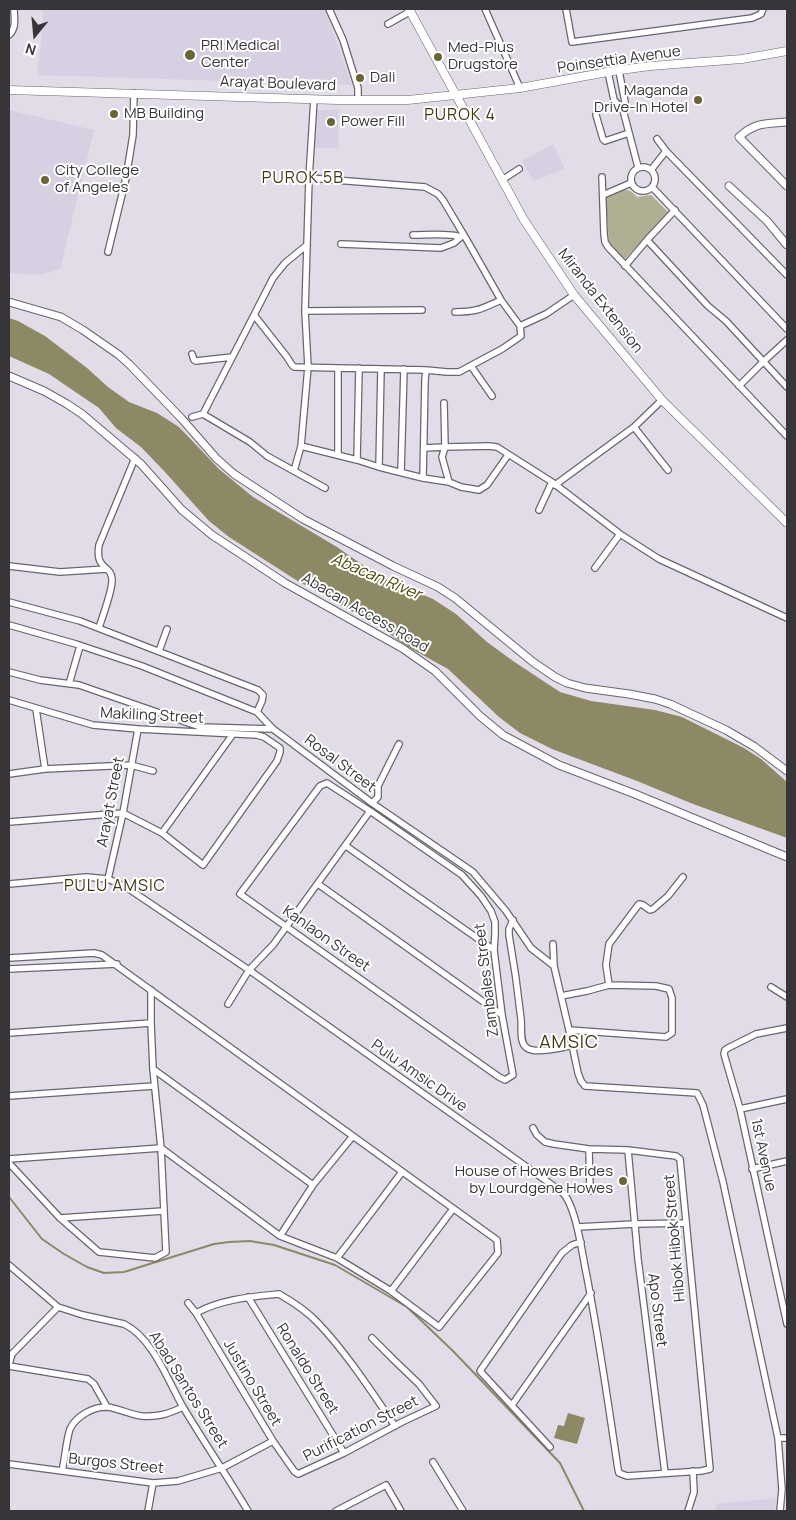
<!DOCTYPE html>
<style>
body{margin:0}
#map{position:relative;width:796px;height:1520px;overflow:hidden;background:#e1dce8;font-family:Manrope,sans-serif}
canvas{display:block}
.frame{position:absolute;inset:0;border:10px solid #37353a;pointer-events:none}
.north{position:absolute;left:10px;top:10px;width:50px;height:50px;-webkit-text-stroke:4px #fff;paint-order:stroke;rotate:197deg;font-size:14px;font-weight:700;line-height:20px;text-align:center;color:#37353a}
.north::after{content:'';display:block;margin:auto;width:18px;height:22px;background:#37353a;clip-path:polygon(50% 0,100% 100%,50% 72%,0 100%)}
</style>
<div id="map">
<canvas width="796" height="1520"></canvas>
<div class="frame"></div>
<div class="north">N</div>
</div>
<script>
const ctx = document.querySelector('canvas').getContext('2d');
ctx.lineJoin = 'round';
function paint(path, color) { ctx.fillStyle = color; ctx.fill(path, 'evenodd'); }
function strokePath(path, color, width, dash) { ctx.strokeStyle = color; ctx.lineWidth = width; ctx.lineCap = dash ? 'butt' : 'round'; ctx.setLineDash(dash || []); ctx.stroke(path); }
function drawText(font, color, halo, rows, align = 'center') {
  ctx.font = font + ' Manrope,sans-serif'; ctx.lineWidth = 4; ctx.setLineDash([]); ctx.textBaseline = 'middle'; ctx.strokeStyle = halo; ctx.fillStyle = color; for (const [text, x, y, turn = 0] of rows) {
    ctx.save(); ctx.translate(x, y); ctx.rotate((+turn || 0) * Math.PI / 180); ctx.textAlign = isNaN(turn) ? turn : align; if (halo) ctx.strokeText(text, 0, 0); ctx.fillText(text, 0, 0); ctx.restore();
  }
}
const built = new Path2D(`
 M 43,9 L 325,9 L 352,85 L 37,75 L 42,36 Z
 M 9,110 L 94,130 L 60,269 L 40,275 L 9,273 Z
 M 316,110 L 338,110 L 339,148 L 314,148 Z
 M 553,144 L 565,169 L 533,181 L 522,161 Z
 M 776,1498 L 775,1511 L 714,1511 L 717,1504 Z`);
const green = new Path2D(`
 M 624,190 C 631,190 633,193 637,197 L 651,195 L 668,212 L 624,260 L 609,246 L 606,197 Z`);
const water = new Path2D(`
 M 9,318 L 18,321 L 45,336 L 87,368 L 108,387 L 129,402 L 157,413 L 179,427 L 219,469 L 253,497 L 337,547 L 380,577 L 433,599 L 456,614 L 487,642 L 513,661 L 560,692 L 591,701 L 655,710 L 682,717 L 744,748 L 761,759 L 787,782 L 787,838 L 693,804 L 637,781 L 552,749 L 520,733 L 499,717 L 448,669 L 410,648 L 378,626 L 296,580 L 229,537 L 209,521 L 165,472 L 141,447 L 116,428 L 99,408 L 49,374 L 9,356 Z
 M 568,1413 L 585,1418 L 577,1444 L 554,1438 L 558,1425 L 564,1426 Z`);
const stream = new Path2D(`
 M 9,1197 L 42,1239 L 64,1254 L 87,1267 L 104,1273 L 124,1272 L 214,1244 L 229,1242 L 250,1241 L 274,1245 L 335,1265 L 407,1307 L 453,1351 L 560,1463 L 584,1511`);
const minor = new Path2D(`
 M 329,9 L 343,40 L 358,88 L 358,100
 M 485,9 L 520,88
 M 566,9 L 572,42 L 752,18 L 761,14 L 763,9
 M 388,24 L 411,11
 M 9,35 C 17,28 14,18 14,9
 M 619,71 L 625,102 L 623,110 L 638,167
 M 608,72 L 614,100 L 623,110
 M 314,99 L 309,178 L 305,311 L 308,367 L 301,446 L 294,471 L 325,488
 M 596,115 L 603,139 L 605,141 L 629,133
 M 657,139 L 666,151 L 787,275
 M631 179a12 12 0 1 1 24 0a12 12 0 1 1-24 0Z
 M 651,170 L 666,151
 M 602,177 L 604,234 L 605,242 L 608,247 L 787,436
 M 502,180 L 519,169
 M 652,187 L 787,329
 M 603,195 L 631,183
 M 413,235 C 425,235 452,233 460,237
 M 647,240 L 708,306 L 726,321 L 787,387
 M 341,244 L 441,248 L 454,243 L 463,235
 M 307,245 L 285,263 L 273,278 L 254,315 L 287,357 L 292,365 L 294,367 L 426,370 L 447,372 L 459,372 L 502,349 L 521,336 L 520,326 L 501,300 L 468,242 L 443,200 L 438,194 L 425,187 L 309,178
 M 108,252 L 126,178 L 133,135 L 134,93
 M 625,266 L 647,240 L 675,210
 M 305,311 L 422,310
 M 455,312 C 477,312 481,309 501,300
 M 520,326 L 546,314 L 574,295
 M 192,354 L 194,360 L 196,361 L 232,357
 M 471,366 L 492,396
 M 739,386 L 764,361 L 787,340
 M 444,403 L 445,447 L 489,446 L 497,447 L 552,482 L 620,534 L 659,559 L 787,618
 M 203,414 L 254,315
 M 192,417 L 203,414 L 250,442 L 267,456 L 294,471
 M 634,427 L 668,470
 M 301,446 L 357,460 L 379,467 L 423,478 L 425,380 L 426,370
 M 424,448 L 445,447 L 442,457 L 449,482
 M 338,455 L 338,368
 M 357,460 L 359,368
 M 379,467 L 381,369
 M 401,472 L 404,369
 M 423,478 L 449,482 L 461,487 L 479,490 L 487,485 L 508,455
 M 555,485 L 634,427 L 662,400
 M 539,510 L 552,482
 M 9,566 L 60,572 L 106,569
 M 595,568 L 620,534
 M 9,602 L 80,621 L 258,690 L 263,695 L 262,701 L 257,712
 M 9,625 L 76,644 L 142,666 L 257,712 L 273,729 L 372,803 L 473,872 L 506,911 L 531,948 L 554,966 L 569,1030 L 578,1073 L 581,1081 L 585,1086 L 697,1093 L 703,1105 L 723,1182 L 778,1438 L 782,1489 L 780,1511
 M 99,628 C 102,617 113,590 112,579 C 111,564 95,571 99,545 L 135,458
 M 159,651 L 167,629
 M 9,672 L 40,680 L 79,685 L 200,727 L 273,729
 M 69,684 L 80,646
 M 9,700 L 93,725 L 138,729 L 257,735 L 264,737 L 280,748 L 280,752 L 277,761 L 203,865 L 162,833 L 123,813 L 9,822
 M 36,709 L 45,769
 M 9,774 L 45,769 L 131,765 L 153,771
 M 327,783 L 370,811 L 462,875 L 481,896 L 491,911 L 495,922 L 495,934 L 494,950 L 502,1015 L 513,1075 L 505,1080 L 499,1077 L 240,894 L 320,786 Z
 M 372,803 L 378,797 L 378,786 L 399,744
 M 162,833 L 233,734
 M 346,846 L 494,950
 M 108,879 L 123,813 L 138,729
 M 9,884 L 86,877 L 108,879 L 126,887 L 249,970 L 562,1192 C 576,1205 582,1253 586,1272 C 599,1337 608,1403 618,1469 L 619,1473 L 627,1476 L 701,1471 L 710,1469 L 680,1159 L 676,1156 L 628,1150 L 589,1149 L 554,1144 L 545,1142 L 537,1135 L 533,1128
 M 318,884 L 502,1015
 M 513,920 L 509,929 L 509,935 C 514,963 518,991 521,1019 C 522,1028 519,1043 527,1048 C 535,1054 563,1048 572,1045
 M 553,944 L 554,966
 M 9,958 L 94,953 L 102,955 L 497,1240 L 498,1253 L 439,1327 L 391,1291 L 337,1258 L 280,1236 L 161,1148 L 9,1159
 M 9,969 L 117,964
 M 609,985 L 606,965 L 609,944 L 639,904 L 643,905 L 650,910 L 653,909 L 668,896 L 683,877
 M 771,987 L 787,997
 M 561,996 L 587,991 L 609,985 L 656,986 L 669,989 L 672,998 L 672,1033 L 666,1037 L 569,1030
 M 228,1004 L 249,970 L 273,945 L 370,811
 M 787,1028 L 756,1034 L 728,1048 L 725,1050 L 724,1054 L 740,1109 L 787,1324
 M 9,1033 L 151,1023
 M 153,1069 L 313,1185
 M 9,1096 L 154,1086
 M 740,1109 L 787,1099
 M 589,1149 L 590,1191
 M 628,1150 L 638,1259 L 665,1473
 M 9,1163 L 60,1218 L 99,1252 L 155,1258 L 166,1252 L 161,1148 L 153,1069 L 151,1023 L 151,990
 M 752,1169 L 787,1161
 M 60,1218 L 163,1211
 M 577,1227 L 635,1224 L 685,1223
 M 280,1236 L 313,1185 L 353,1136
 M 337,1258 L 402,1172
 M 9,1265 L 58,1307 L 83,1315 L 124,1324 C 153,1338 168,1381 183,1407 C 204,1442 227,1476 248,1511
 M 391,1291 L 453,1209
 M 248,1297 L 344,1453
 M 188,1303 L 196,1313 L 273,1441 L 294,1471 L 298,1474 L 344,1453 L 402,1422 L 436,1406 L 419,1384 L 395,1361 L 372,1338
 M 196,1313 C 222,1299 250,1297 279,1294 C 293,1302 308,1312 319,1324 C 348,1355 371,1391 395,1426
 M 9,1364 L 12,1354 L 58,1307
 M 9,1366 L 88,1379 L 94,1384 L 107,1407
 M 512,1405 L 591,1293
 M 778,1438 L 787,1438
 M 550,1447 L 480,1371 L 562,1253 L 572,1245 L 581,1242
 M 433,1462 L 463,1511
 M 9,1464 L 153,1483 L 178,1481 L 222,1468 L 273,1441
 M 62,1471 C 65,1459 66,1441 70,1429 C 76,1416 94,1406 108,1407 C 120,1409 131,1415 142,1416 C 159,1417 168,1414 183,1407
 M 148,1511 L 153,1483
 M 336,1511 L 386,1485 L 401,1511
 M 688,1511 L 694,1492 L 693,1471`);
const tertiary = new Path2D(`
 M 787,122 C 766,124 755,122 739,137 L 787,186
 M 729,186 L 767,221 L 787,245
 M 9,302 L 61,317 L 83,330 L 119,355 L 130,365 L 181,418 L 216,458 L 234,474 L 303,519 L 393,566 L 438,587 L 455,598 L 533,662 L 555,677 L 567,683 L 585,688 L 629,694 L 655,699 L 670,704 L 726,730 L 755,747 L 787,771
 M 9,376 L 44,391 L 67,404 L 82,414 L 141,464 L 182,510 L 212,535 L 285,583 L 402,648 L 435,671 L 480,716 L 503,735 L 559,765 L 635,794 L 787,857`);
const secondary = new Path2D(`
 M 409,9 L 524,220 L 574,295 L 662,400 L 787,523
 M 9,90 L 337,100 L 408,100 L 520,88 L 613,71 L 650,66 L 742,59 L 787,51`);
const markers = [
 [190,55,6,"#6a6532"],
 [438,57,5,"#6a6532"],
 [360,78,5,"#6a6532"],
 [698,100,5,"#6a6532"],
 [114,114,5,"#6a6532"],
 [331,122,5,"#6a6532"],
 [45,180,5,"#6a6532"],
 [623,1181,5,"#6a6532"]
];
const poiNames = [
 ["PRI Medical",201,46],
 ["Center",201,63],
 ["Med-Plus",448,48],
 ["Drugstore",448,65],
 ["Dali",370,78],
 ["Maganda",688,91,"right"],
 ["Drive-In Hotel",688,108,"right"],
 ["MB Building",124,114],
 ["Power Fill",341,122],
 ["City College",55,171],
 ["of Angeles",55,188],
 ["House of Howes Brides",613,1172,"right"],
 ["by Lourdgene Howes",613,1189,"right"]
];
const streetNames = [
 ["Poinsettia Avenue",619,60,-8],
 ["Arayat Boulevard",278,84,2],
 ["Miranda Extension",600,301,52],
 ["Abacan Access Road",365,613,30],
 ["Makiling Street",152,716,3],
 ["Rosal Street",340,764,37],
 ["Arayat Street",111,802,-79],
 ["Kanlaon Street",326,939,35],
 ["Zambales Street",487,980,-97],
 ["Pulu Amsic Drive",419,1076,35],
 ["1st Avenue",763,1155,78],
 ["Hibok Hibok Street",675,1238,-95],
 ["Apo Street",657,1310,83],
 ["Ronaldo Street",307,1369,58],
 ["Justino Street",252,1383,59],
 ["Abad Santos Street",188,1390,58],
 ["Purification Street",361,1429,-27],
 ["Burgos Street",116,1464,6]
];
const neighbourhoodNames = [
 ["PUROK 4",460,116],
 ["PUROK 5B",303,179],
 ["PULU AMSIC",115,887]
];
const waterNames = [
 ["Abacan River",376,577,23]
];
const quarterNames = [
 ["AMSIC",569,1043]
];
paint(built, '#d7d0e2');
paint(green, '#b0ae93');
paint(water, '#8c8964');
strokePath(stream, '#8c8964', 2);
strokePath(minor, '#69656f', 8);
strokePath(tertiary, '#69656f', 9);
strokePath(secondary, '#69656f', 9);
strokePath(minor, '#fff', 5.5);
strokePath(tertiary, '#fff', 7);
strokePath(secondary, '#fff', 8);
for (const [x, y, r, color] of markers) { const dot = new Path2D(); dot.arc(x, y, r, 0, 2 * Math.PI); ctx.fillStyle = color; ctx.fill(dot); strokePath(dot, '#fff', 2); }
drawText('15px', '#37353a', '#fff', poiNames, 'left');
drawText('15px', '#37353a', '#fff', streetNames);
ctx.letterSpacing = '1px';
drawText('16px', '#3d390f', '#fff', neighbourhoodNames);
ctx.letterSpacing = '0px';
drawText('italic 16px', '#4f4905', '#fff', waterNames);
ctx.letterSpacing = '1px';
drawText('18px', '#3d390f', '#fff', quarterNames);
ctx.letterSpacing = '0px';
</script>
